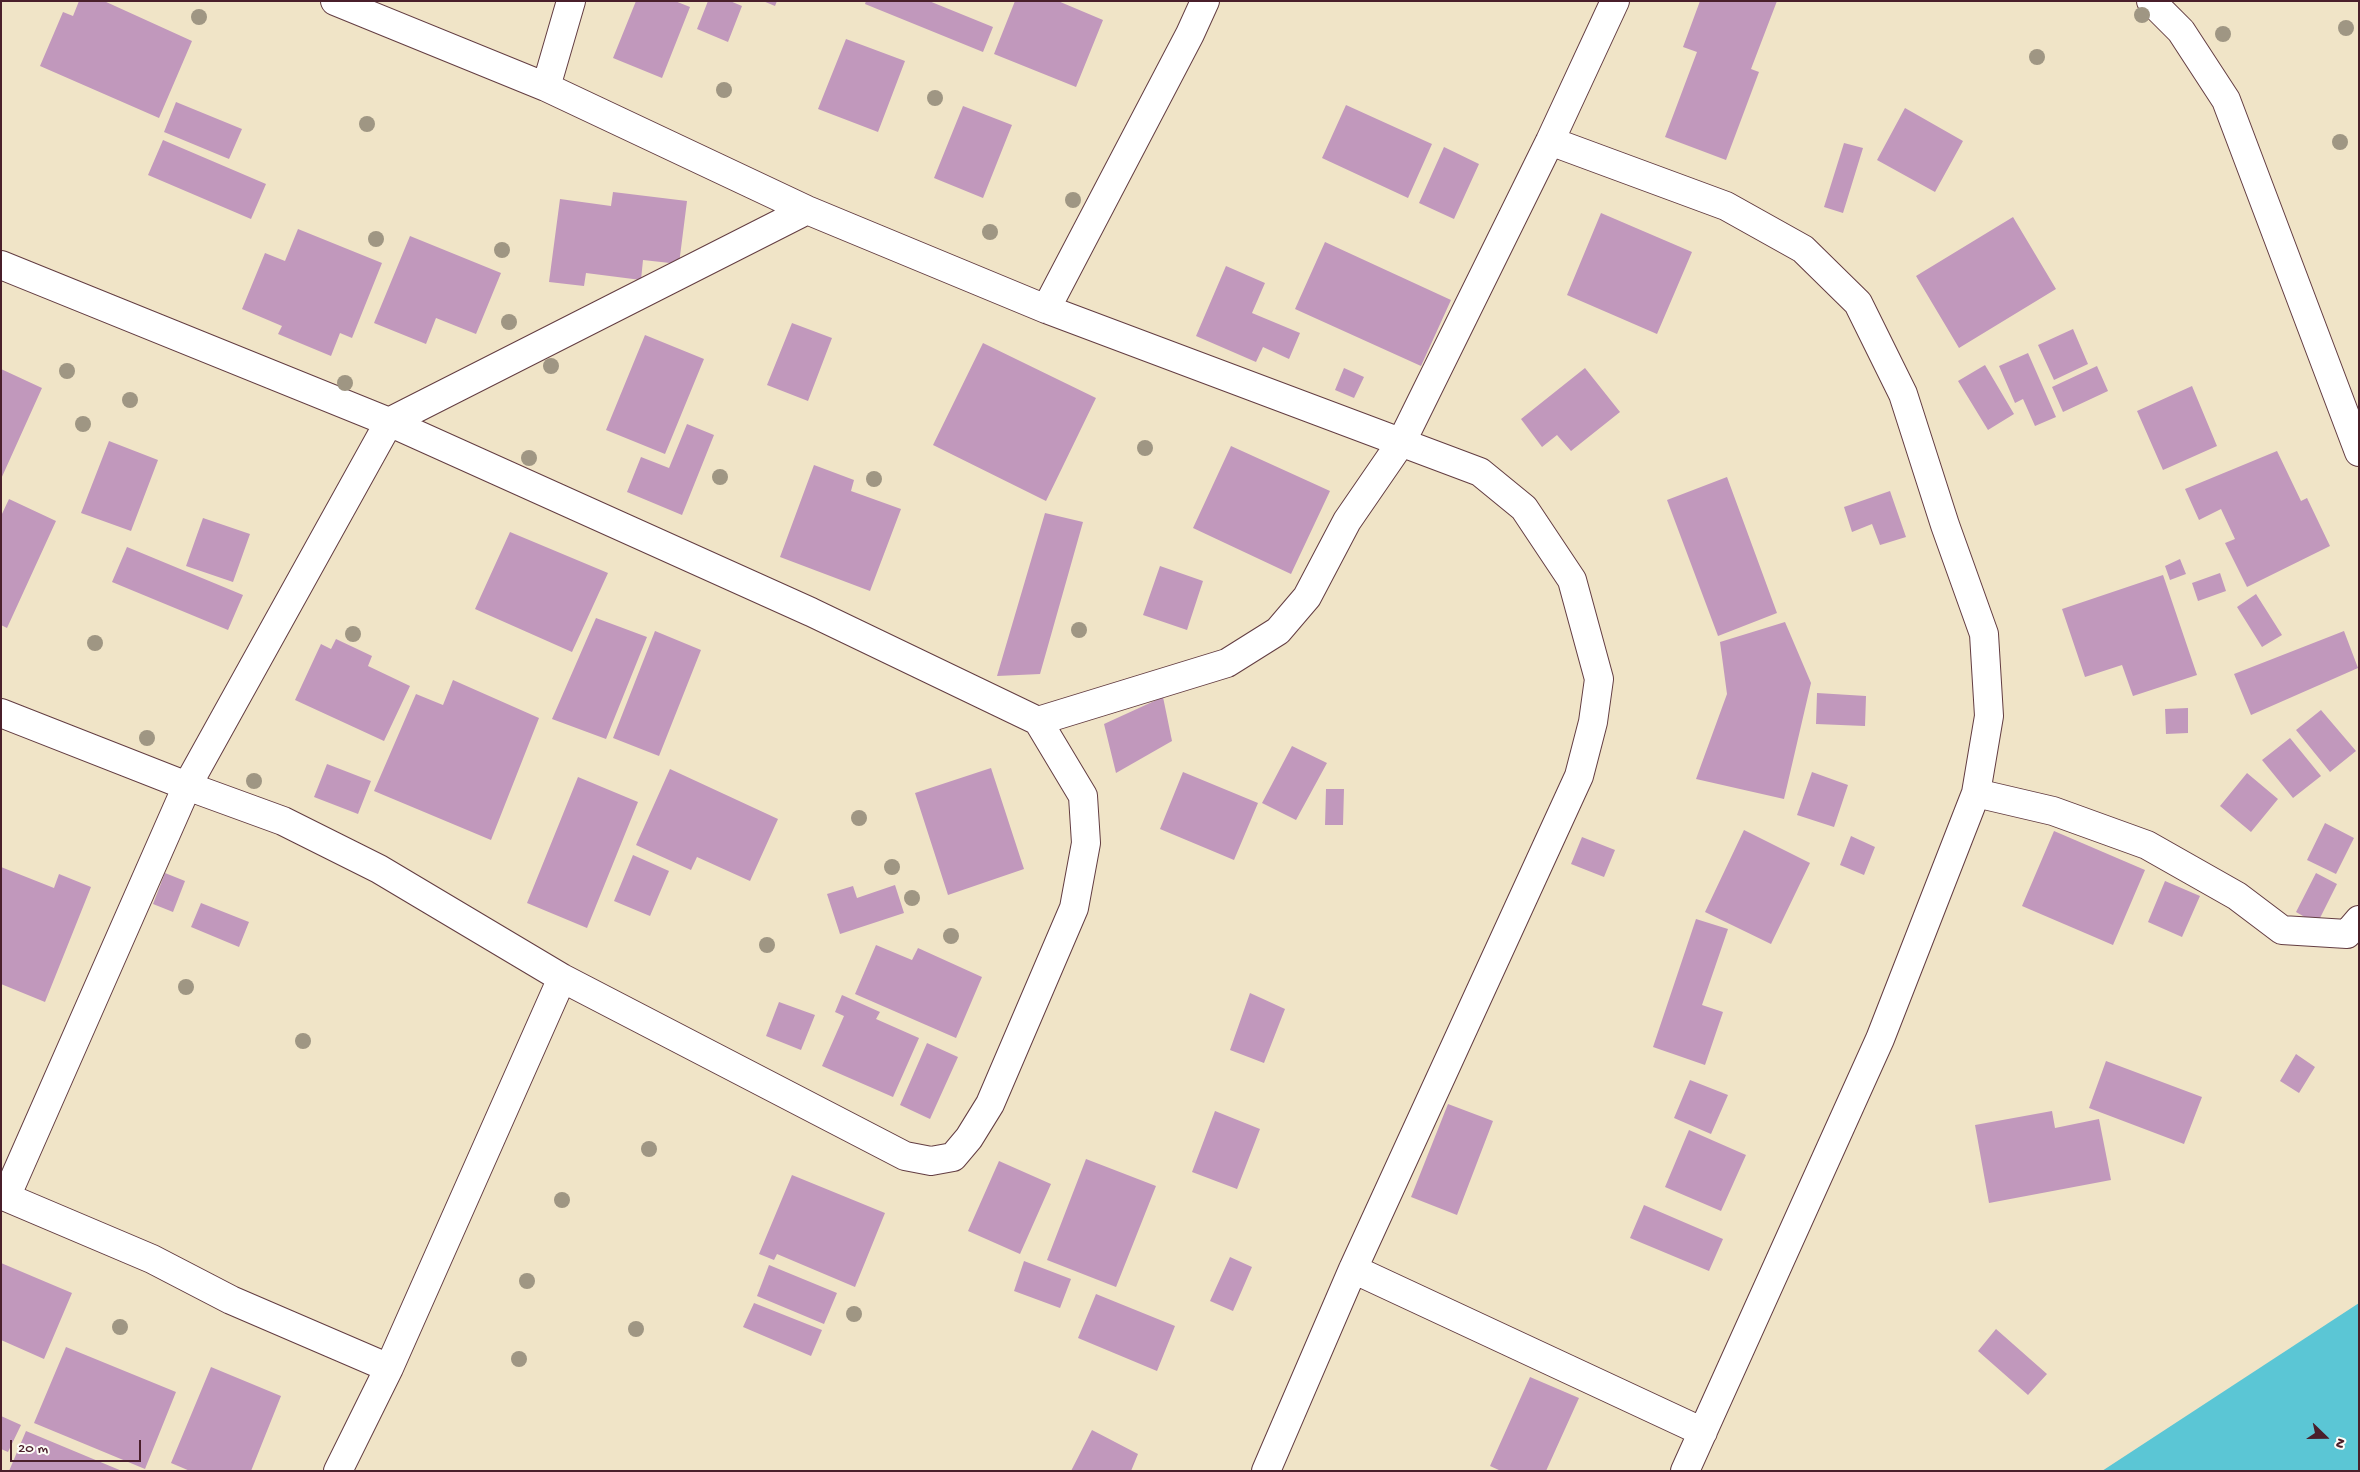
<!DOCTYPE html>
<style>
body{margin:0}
#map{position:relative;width:2360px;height:1472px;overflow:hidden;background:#f0e4c7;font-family:"Gochi Hand",sans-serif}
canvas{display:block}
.frame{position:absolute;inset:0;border:2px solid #4a1f2b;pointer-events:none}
.north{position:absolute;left:2300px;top:1412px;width:50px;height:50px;-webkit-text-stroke:4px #fdfcf7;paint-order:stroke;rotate:112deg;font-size:14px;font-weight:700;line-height:20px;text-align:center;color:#4a1f2b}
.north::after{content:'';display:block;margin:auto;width:18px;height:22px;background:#4a1f2b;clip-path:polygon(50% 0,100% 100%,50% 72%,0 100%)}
.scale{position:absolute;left:10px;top:1440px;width:131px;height:22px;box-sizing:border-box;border:2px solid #4a1f2b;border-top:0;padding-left:6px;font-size:15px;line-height:18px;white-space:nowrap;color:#4a1f2b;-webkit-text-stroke:4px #fdfcf7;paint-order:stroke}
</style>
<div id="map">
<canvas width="2360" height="1472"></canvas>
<div class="frame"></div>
<div class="north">N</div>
<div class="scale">20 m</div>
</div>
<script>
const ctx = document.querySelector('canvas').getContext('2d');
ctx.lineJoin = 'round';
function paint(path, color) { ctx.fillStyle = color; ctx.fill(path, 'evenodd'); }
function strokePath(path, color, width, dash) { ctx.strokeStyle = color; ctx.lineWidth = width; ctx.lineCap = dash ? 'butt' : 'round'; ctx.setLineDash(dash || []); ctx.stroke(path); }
const water = new Path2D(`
 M 2359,1303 L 2359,1471 L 2102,1471 Z`);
const building = new Path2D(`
 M 79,1 L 104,1 L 192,41 L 159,118 L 40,66 L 63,12 L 73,16 Z
 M 636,1 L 675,1 L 690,7 L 662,78 L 613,58 Z
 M 708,1 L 730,1 L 742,6 L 728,42 L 697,29 Z
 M 763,1 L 777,1 L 775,6 Z
 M 866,1 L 929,1 L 993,27 L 983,52 L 865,4 Z
 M 1015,1 L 1058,1 L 1103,20 L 1076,87 L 994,54 Z
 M 1700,1 L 1777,1 L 1751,69 L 1759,72 L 1726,160 L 1665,137 L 1697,52 L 1683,47 Z
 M 846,39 L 905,61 L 878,132 L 818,109 Z
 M 176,102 L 242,129 L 229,159 L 164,132 Z
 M 1346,105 L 1432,144 L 1408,198 L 1322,158 Z
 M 963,106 L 1012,125 L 983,198 L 934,178 Z
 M 1905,108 L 1963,141 L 1935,192 L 1877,160 Z
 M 163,140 L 266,184 L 251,219 L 148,175 Z
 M 1844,143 L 1863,148 L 1843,213 L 1824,207 Z
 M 1444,147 L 1479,164 L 1454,219 L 1419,203 Z
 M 613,192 L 687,201 L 679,264 L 643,260 L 641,280 L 586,273 L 584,286 L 549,282 L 560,199 L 611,206 Z
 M 1601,213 L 1692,252 L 1657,334 L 1567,295 Z
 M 2013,217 L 2056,289 L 1959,348 L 1916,276 Z
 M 298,229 L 382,263 L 352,338 L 340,333 L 331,356 L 278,334 L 282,326 L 242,309 L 265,253 L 285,261 Z
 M 410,236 L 501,273 L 476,334 L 436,318 L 426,344 L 374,323 Z
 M 1325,242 L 1451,300 L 1421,366 L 1295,309 Z
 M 1226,266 L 1265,283 L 1252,313 L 1300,333 L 1289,359 L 1263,347 L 1256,362 L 1196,336 Z
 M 792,323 L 832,338 L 808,401 L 767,385 Z
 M 2073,329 L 2088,364 L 2054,380 L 2038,345 Z
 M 645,335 L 704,359 L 665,454 L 606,430 Z
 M 983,343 L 1096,398 L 1046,501 L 933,445 Z
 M 2028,353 L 2056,417 L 2035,426 L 2023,399 L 2015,403 L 1999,366 Z
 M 1985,365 L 2014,414 L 1988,430 L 1958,381 Z
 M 2097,366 L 2108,391 L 2063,412 L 2052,387 Z
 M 1344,368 L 1364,377 L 1354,398 L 1335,390 Z
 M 1585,368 L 1620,412 L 1571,451 L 1557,435 L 1542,447 L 1521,419 Z
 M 1,369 L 42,388 L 1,479 Z
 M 2192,386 L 2217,446 L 2163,470 L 2137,411 Z
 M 687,424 L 714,435 L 682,515 L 627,492 L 641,457 L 669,468 Z
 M 109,441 L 158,460 L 131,531 L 81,513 Z
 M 1231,446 L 1330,491 L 1291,574 L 1193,528 Z
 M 2277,451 L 2301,501 L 2307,498 L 2330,546 L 2247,587 L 2225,543 L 2235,539 L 2221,509 L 2199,520 L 2185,489 Z
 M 814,465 L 854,480 L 851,491 L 901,509 L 870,591 L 780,557 Z
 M 1727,477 L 1777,613 L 1718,636 L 1667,500 Z
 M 1890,491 L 1906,537 L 1880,545 L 1872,524 L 1852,532 L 1844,507 Z
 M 9,499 L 56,521 L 7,628 L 1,625 L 1,516 Z
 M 1045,513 L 1083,522 L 1040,674 L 997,676 Z
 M 203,518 L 250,534 L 233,582 L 186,566 Z
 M 510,532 L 608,573 L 572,652 L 475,609 Z
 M 127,547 L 243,595 L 228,630 L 112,582 Z
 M 2180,559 L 2186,574 L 2170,580 L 2165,566 Z
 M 1160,566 L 1203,581 L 1187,630 L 1143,615 Z
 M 2220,573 L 2226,591 L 2198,601 L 2192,583 Z
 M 2163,575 L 2197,675 L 2133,696 L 2122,665 L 2085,677 L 2062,609 Z
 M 2256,594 L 2282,635 L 2262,647 L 2237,607 Z
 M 596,618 L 647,637 L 606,739 L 552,719 Z
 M 1785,622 L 1811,683 L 1784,799 L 1696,779 L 1727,694 L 1720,642 Z
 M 655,631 L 701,650 L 659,756 L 613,738 Z
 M 2344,631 L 2358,668 L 2251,715 L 2234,674 Z
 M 336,639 L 372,656 L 368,666 L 410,686 L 384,741 L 295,700 L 321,644 L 331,649 Z
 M 453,680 L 539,718 L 491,840 L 374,791 L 416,694 L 443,705 Z
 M 1817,693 L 1866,696 L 1865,726 L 1816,724 Z
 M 1163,697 L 1172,741 L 1116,773 L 1104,724 Z
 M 2188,708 L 2188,733 L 2166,734 L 2165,709 Z
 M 2321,710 L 2356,751 L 2330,772 L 2296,730 Z
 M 2290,738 L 2321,776 L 2293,798 L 2262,760 Z
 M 1292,746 L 1327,763 L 1296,820 L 1262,803 Z
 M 327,764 L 371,781 L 358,814 L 314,797 Z
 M 991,768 L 1024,869 L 948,895 L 915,793 Z
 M 670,769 L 778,819 L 750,881 L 697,857 L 691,870 L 636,845 Z
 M 1183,772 L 1258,803 L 1234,860 L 1160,829 Z
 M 1812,772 L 1848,785 L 1834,827 L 1797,815 Z
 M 2247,773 L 2278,799 L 2251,832 L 2220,806 Z
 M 578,777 L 638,802 L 587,928 L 527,903 Z
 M 1326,789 L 1344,789 L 1343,825 L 1325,825 Z
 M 2325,823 L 2354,838 L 2336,874 L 2307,860 Z
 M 1744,830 L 1810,863 L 1771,944 L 1705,912 Z
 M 2054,831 L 2145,870 L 2113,945 L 2022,906 Z
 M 1851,836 L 1875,847 L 1864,875 L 1840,865 Z
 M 1582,837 L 1615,850 L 1604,877 L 1571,864 Z
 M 633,855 L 669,871 L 650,916 L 614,901 Z
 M 1,867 L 54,888 L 59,874 L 91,887 L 45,1002 L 1,984 Z
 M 165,873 L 185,881 L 173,912 L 153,904 Z
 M 2316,873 L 2337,884 L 2317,924 L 2296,912 Z
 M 2165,881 L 2200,896 L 2182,937 L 2148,922 Z
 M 895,885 L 904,913 L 840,934 L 827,894 L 853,886 L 857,898 Z
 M 201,903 L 249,922 L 239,947 L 191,927 Z
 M 1696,919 L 1728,929 L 1702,1005 L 1723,1012 L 1705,1065 L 1653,1047 Z
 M 876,945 L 912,960 L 918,948 L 982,977 L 956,1038 L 855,994 Z
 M 1250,993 L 1285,1009 L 1264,1063 L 1230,1050 Z
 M 842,995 L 880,1012 L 876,1019 L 919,1038 L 893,1097 L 822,1066 L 844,1016 L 835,1012 Z
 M 779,1002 L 815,1015 L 801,1050 L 766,1036 Z
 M 927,1043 L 958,1057 L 930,1119 L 900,1105 Z
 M 2296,1054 L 2315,1067 L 2299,1093 L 2280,1081 Z
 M 2106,1061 L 2202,1097 L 2184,1144 L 2089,1108 Z
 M 1690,1080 L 1728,1095 L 1711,1134 L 1674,1118 Z
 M 1448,1104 L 1493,1121 L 1457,1215 L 1411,1197 Z
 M 1215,1111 L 1260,1129 L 1237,1189 L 1192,1172 Z
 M 2052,1111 L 2055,1128 L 2099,1119 L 2111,1180 L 1989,1203 L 1975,1125 Z
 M 1689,1130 L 1746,1155 L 1721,1211 L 1665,1187 Z
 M 1086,1159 L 1156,1186 L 1116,1287 L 1047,1260 Z
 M 999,1161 L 1051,1184 L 1020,1254 L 968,1231 Z
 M 792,1175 L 885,1213 L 855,1287 L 777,1254 L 774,1260 L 759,1254 Z
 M 1644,1205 L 1723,1239 L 1709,1271 L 1630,1238 Z
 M 1230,1257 L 1252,1267 L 1233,1311 L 1210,1301 Z
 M 1024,1261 L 1071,1279 L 1060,1308 L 1014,1291 Z
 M 1,1263 L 72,1293 L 44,1359 L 1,1340 Z
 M 769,1265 L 837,1293 L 824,1324 L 757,1296 Z
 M 1096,1294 L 1175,1326 L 1157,1371 L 1078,1338 Z
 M 754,1303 L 822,1330 L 811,1356 L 743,1327 Z
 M 1996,1329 L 2047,1374 L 2028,1395 L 1978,1351 Z
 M 66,1347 L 176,1392 L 145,1469 L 34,1423 Z
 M 211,1367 L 281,1396 L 251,1471 L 190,1471 L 171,1463 Z
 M 1530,1377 L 1579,1398 L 1546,1471 L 1501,1471 L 1490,1466 Z
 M 1,1416 L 21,1425 L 8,1452 L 1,1449 Z
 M 1092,1430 L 1138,1454 L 1131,1471 L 1071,1471 Z
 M 26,1431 L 122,1471 L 9,1471 Z`);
const street = new Path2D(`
 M 335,1 L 546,87 L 807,210 L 1046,309 L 1480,472 L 1524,508 L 1572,580 L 1599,679 L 1593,722 L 1579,776 L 1353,1269 L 1266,1471
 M 2151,1 L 2181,31 L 2226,100 L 2359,452
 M 546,87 L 571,1
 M 1550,141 L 1726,206 L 1803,249 L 1858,303 L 1903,394 L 1945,525 L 1984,634 L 1989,716 L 1976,793 L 1880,1039 L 1685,1471
 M 1,265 L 389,422 L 811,612 L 1038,721 L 1227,663 L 1278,631 L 1307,597 L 1347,521 L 1402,441 L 1550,141 L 1615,1
 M 1046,309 L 1190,34 L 1205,1
 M 1,713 L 187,786 L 283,821 L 379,869 L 562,978 L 905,1156 L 931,1161 L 953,1157 L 969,1138 L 990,1104 L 1074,908 L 1086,843 L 1083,796 L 1038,721
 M 1976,793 L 2053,811 L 2147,845 L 2237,896 L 2282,930 L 2347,934 L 2359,920
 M 1,1195 L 152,1259 L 231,1300 L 389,1368
 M 6,1197 L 187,786 L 389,422 L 807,210
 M 1353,1269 L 1703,1432
 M 338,1471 L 389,1368 L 562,978`);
const trees = [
 [2142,15],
 [199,17],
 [2346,28],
 [2223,34],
 [2037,57],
 [724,90],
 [935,98],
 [367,124],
 [2340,142],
 [1073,200],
 [990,232],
 [376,239],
 [502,250],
 [509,322],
 [551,366],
 [67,371],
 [345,383],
 [130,400],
 [83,424],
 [1145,448],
 [529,458],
 [720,477],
 [874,479],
 [1079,630],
 [353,634],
 [95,643],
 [147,738],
 [254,781],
 [859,818],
 [892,867],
 [912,898],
 [951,936],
 [767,945],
 [186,987],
 [303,1041],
 [649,1149],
 [562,1200],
 [527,1281],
 [854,1314],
 [120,1327],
 [636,1329],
 [519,1359]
];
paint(water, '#5bc6d5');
paint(building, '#c198bc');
strokePath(street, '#633d42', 30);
strokePath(street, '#fff', 28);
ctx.fillStyle = '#9f9683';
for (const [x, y] of trees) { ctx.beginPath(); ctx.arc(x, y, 8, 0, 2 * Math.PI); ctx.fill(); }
</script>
